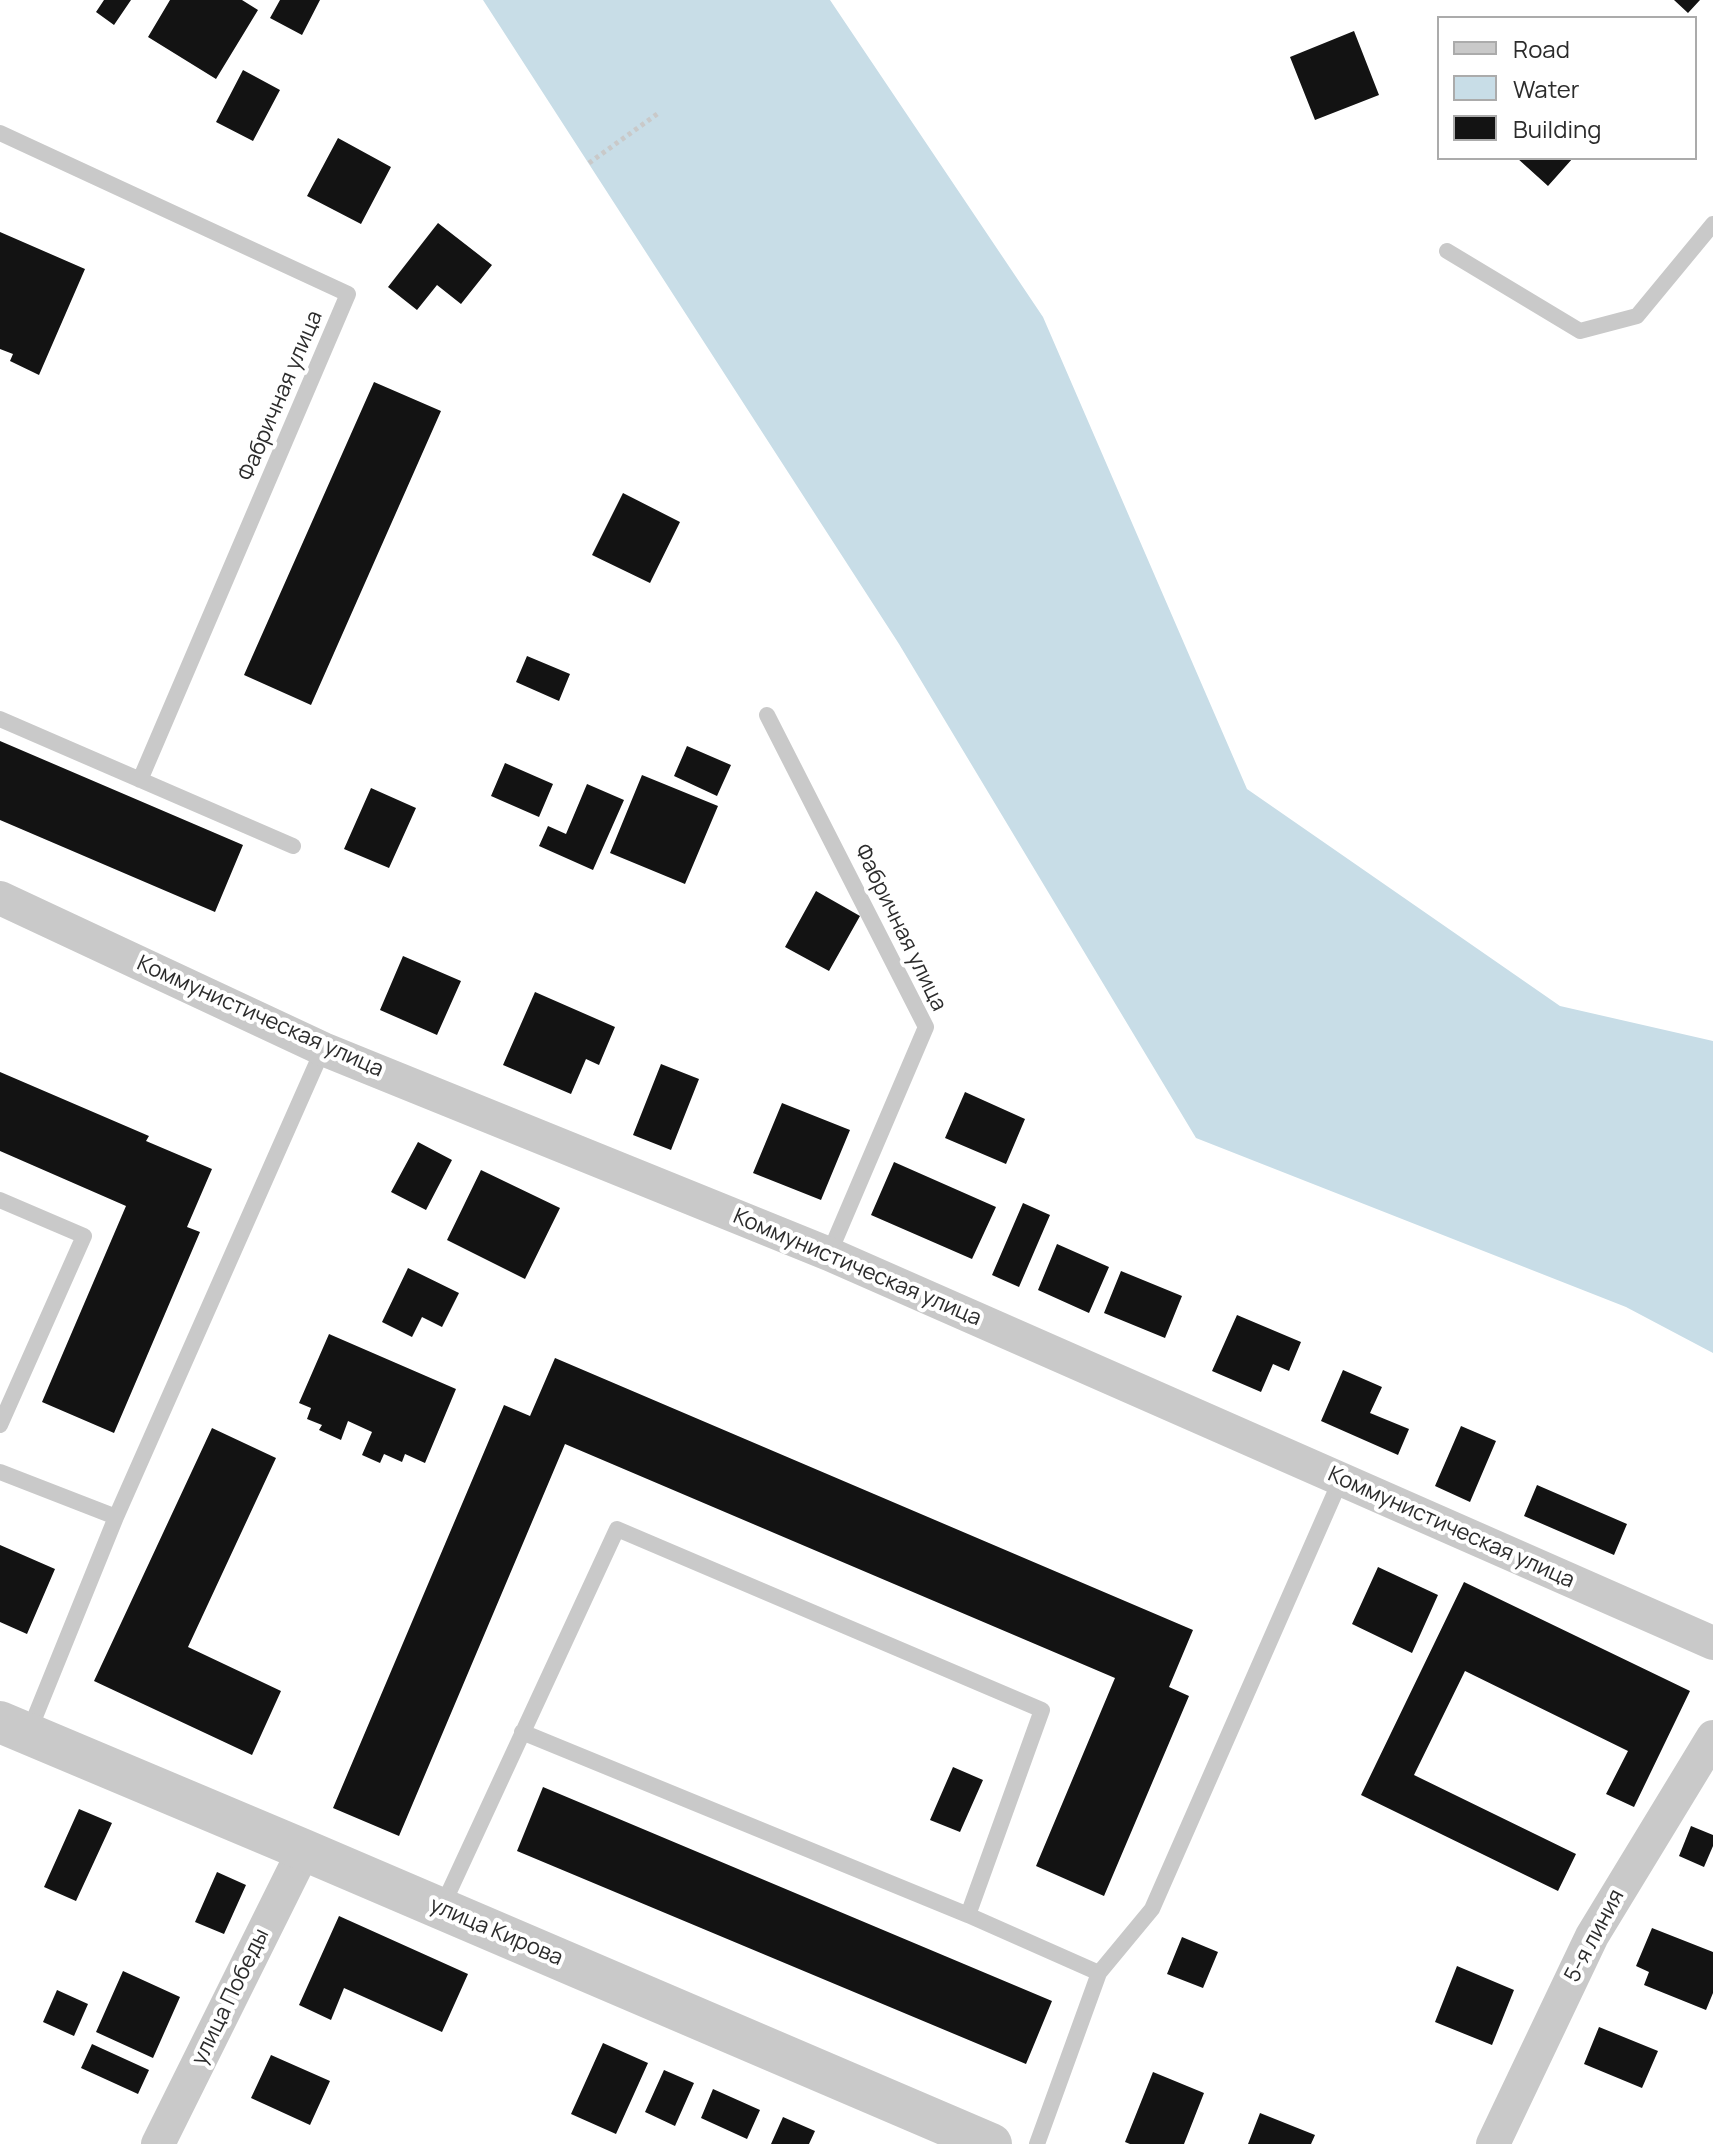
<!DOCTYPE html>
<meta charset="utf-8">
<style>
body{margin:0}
#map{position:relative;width:1713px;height:2144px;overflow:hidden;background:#fff;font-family:Manrope,sans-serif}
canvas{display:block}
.legend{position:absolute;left:1437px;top:16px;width:260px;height:144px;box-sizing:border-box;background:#fff;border:2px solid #ababab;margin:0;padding:10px 14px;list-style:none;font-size:24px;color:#2c2c2c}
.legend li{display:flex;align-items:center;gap:16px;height:40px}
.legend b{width:40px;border:2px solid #ababab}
</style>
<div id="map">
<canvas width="1713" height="2144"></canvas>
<ul class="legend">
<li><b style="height:10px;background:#c9c9c9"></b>Road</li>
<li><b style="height:22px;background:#c8dde7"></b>Water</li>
<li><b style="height:22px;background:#131313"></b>Building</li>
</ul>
</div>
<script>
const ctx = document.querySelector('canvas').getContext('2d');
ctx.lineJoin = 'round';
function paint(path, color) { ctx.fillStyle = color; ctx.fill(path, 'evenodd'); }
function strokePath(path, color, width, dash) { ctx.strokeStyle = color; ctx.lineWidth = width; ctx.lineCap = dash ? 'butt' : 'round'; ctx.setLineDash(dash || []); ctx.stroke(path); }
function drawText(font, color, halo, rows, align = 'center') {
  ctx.font = font + ' Manrope,sans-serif'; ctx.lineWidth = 8; ctx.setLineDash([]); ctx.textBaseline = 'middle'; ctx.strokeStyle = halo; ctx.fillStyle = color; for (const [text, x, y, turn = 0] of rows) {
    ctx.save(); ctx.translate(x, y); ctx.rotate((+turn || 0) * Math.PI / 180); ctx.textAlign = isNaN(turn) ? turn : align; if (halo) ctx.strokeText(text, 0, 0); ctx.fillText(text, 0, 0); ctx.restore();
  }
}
const water = new Path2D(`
 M 483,0 L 830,0 L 1043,317 L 1247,789 L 1560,1006 L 1713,1041 L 1713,1353 L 1626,1307 L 1196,1138 L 899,644 Z`);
const building = new Path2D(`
 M 104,0 L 131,0 L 114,25 L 96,12 Z
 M 170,0 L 242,0 L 258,10 L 216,79 L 148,37 Z
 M 280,0 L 320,0 L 302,35 L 270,18 Z
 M 1674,0 L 1700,0 L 1688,13 Z
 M 1354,31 L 1379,95 L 1315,120 L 1290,57 Z
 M 243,70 L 280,90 L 253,141 L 216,122 Z
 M 338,138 L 391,167 L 361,224 L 307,196 Z
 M 1517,158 L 1573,158 L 1548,186 Z
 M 438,223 L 492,265 L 461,304 L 437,285 L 417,310 L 388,287 Z
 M 0,232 L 85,269 L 39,375 L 10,361 L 13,354 L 0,349 Z
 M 374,382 L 441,411 L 311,705 L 244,675 Z
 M 623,493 L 680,522 L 650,583 L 592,555 Z
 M 527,656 L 570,674 L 559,701 L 516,682 Z
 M 0,741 L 243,845 L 215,912 L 0,820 Z
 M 687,746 L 731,765 L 717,796 L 674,776 Z
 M 505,763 L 553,784 L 539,817 L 491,796 Z
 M 642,775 L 718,806 L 685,884 L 610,853 Z
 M 587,784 L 624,800 L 593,870 L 539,846 L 548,826 L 566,834 Z
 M 371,788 L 416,808 L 389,868 L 344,849 Z
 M 816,891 L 860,916 L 829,971 L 785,947 Z
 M 403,956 L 461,981 L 437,1035 L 380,1010 Z
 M 535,992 L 615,1027 L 599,1065 L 586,1059 L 571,1094 L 503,1065 Z
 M 661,1064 L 699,1079 L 671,1150 L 633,1135 Z
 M 0,1072 L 149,1136 L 146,1141 L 212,1169 L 187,1227 L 200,1232 L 114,1433 L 42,1402 L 126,1206 L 0,1151 Z
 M 965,1092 L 1025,1119 L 1006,1164 L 945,1138 Z
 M 782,1103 L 850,1130 L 821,1200 L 753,1173 Z
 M 418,1142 L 452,1160 L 426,1210 L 391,1192 Z
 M 894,1162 L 996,1207 L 972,1259 L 871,1215 Z
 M 481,1170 L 560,1208 L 525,1279 L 447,1240 Z
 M 1023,1203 L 1050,1215 L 1019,1287 L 992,1275 Z
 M 1057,1244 L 1109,1267 L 1089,1313 L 1038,1290 Z
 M 408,1268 L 459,1293 L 442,1327 L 422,1317 L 412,1337 L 382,1322 Z
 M 1121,1271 L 1182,1296 L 1165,1338 L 1104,1313 Z
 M 1237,1315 L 1301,1342 L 1289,1371 L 1273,1364 L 1261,1392 L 1212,1371 Z
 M 329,1334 L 456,1389 L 425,1463 L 405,1454 L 402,1462 L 384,1454 L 380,1463 L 362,1455 L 372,1432 L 348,1421 L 341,1440 L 319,1430 L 322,1425 L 307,1419 L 311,1408 L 299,1403 Z
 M 555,1358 L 1193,1630 L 1169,1687 L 1189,1696 L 1104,1896 L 1036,1866 L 1115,1678 L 565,1444 L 399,1836 L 333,1808 L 504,1405 L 530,1416 Z
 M 1343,1370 L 1382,1387 L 1370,1413 L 1409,1429 L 1398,1455 L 1321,1421 Z
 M 1461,1426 L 1496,1441 L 1470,1502 L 1435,1486 Z
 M 212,1428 L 276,1458 L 188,1647 L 281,1691 L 252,1755 L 94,1681 Z
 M 1537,1485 L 1627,1524 L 1614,1555 L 1524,1516 Z
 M 0,1545 L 55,1569 L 27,1634 L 0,1622 Z
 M 1378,1567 L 1438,1595 L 1412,1653 L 1352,1624 Z
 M 1464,1582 L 1690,1691 L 1634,1807 L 1606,1794 L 1628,1751 L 1465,1671 L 1414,1775 L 1576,1854 L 1558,1891 L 1361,1795 Z
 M 953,1767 L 983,1780 L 960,1832 L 930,1820 Z
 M 543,1787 L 1052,2001 L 1026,2064 L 517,1851 Z
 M 79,1809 L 112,1823 L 76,1901 L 44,1887 Z
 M 1691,1826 L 1713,1835 L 1713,1846 L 1704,1867 L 1679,1856 Z
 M 217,1872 L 246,1885 L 224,1934 L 195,1922 Z
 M 339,1916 L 468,1974 L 442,2032 L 344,1988 L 331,2020 L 299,2005 Z
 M 1652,1928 L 1713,1952 L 1713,1993 L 1706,2010 L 1644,1985 L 1649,1972 L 1636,1966 Z
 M 1182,1937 L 1218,1952 L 1203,1988 L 1167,1974 Z
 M 1457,1966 L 1514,1990 L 1492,2045 L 1435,2022 Z
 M 123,1971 L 180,1997 L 153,2058 L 96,2032 Z
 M 57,1990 L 88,2004 L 74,2036 L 43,2022 Z
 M 1599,2027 L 1658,2051 L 1642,2088 L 1584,2064 Z
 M 603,2043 L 648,2063 L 616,2134 L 571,2114 Z
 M 92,2044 L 149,2070 L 138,2094 L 81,2068 Z
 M 271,2055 L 330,2081 L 310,2125 L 251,2098 Z
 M 664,2070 L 694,2083 L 675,2126 L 645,2112 Z
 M 1153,2072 L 1204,2093 L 1184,2144 L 1130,2144 L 1125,2142 Z
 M 713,2089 L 760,2110 L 747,2139 L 701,2118 Z
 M 1260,2113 L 1315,2135 L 1311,2144 L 1248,2144 Z
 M 783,2117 L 815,2131 L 809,2144 L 771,2144 Z`);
const path = new Path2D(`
 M 589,163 L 660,112`);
const service = new Path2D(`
 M 0,133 L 348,294 L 140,780
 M 1447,251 L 1580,331 L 1637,316 L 1713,224
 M 767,715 L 926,1027 L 829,1254
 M 0,719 L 293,846
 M 0,1200 L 84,1236 L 0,1425
 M 0,1472 L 116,1517 L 28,1734
 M 116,1517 L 323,1049
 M 522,1732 L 968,1915
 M 442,1907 L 617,1529 L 1042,1710 L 968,1915 L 1099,1973 L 1037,2144
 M 1099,1973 L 1152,1909 L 1341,1479`);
const minor = new Path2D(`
 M 0,898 L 323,1049 L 829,1254 L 1713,1643
 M 158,2144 L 304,1850
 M 1493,2144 L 1592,1936 L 1713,1737`);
const tertiary = new Path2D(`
 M 0,1722 L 304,1850 L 991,2144`);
const streetNames = [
 ["Фабричная улица",281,396,-67],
 ["Фабричная улица",900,928,64],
 ["Коммунистическая улица",260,1017,24],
 ["Коммунистическая улица",857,1268,23],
 ["Коммунистическая улица",1451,1528,24],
 ["улица Кирова",496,1932,23],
 ["5-я линия",1595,1936,-62],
 ["улица Победы",231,1997,-64]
];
paint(water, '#c8dde7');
paint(building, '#131313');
strokePath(path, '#c9c9c9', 5, [4, 4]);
strokePath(service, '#c9c9c9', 16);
strokePath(minor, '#c9c9c9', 34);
strokePath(tertiary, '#c9c9c9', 42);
drawText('22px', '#2c2c2c', '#fff', streetNames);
</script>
